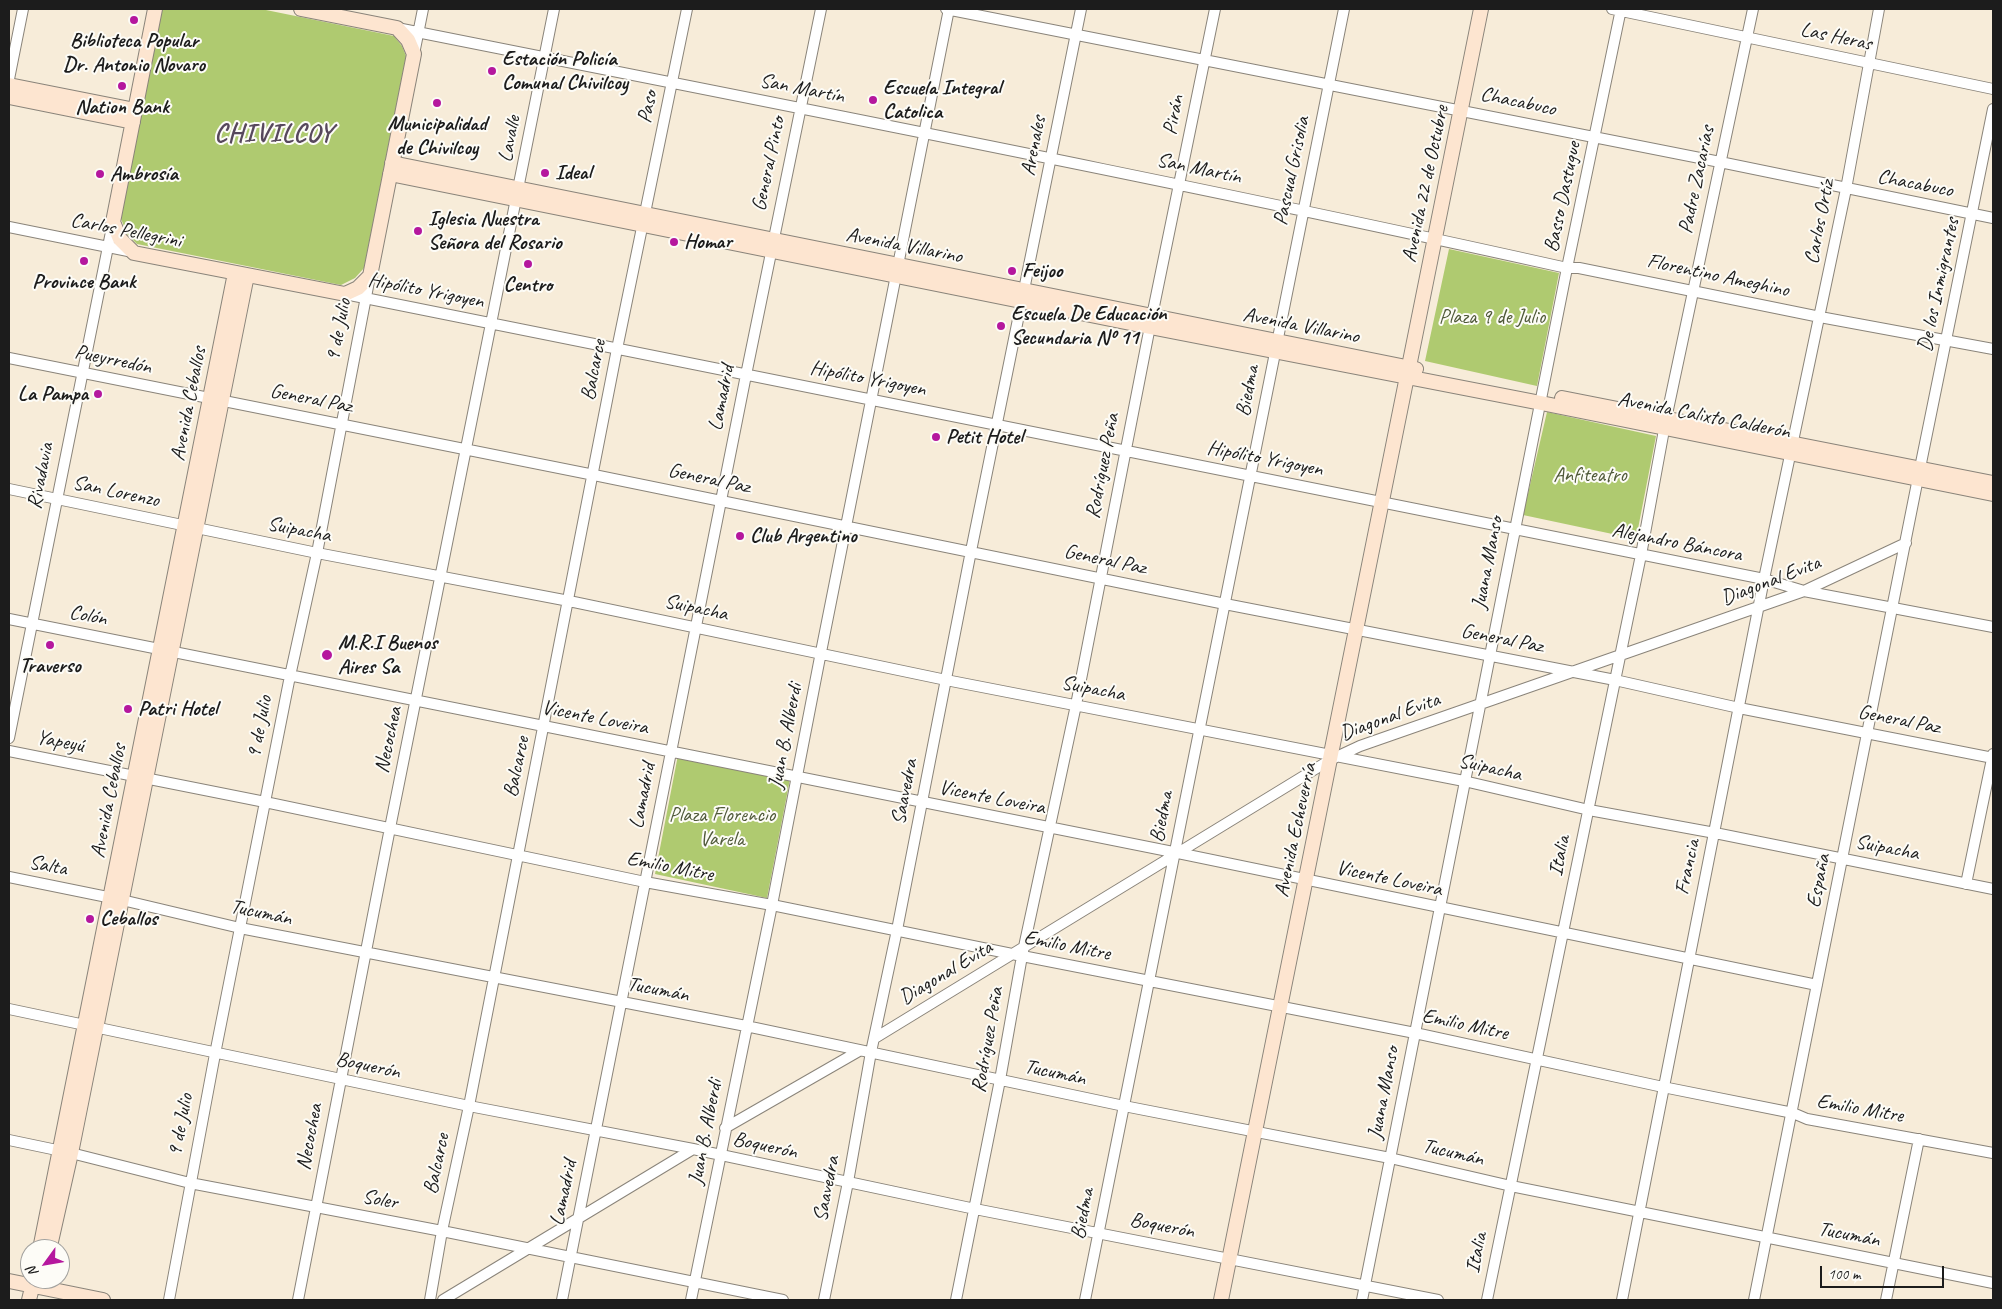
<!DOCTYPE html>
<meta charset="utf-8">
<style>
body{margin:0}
#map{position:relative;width:2002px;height:1309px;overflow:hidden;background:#f7ecd9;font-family:Caveat,sans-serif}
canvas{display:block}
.frame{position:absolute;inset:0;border:10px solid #1c1c1c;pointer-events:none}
.north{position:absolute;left:20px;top:1239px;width:50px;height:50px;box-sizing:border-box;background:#fdfcf7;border:1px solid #a3a29f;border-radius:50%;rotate:238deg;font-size:14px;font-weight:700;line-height:20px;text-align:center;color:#1c1c1c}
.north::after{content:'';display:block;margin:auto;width:18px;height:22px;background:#b5179e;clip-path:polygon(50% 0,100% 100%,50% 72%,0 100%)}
.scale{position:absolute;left:1820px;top:1266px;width:124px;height:22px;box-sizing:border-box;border:2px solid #1c1c1c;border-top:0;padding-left:6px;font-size:15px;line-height:18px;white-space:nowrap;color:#1c1c1c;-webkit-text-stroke:4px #fdfcf7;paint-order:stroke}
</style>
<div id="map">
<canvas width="2002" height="1309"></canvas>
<div class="frame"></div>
<div class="north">N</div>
<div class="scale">100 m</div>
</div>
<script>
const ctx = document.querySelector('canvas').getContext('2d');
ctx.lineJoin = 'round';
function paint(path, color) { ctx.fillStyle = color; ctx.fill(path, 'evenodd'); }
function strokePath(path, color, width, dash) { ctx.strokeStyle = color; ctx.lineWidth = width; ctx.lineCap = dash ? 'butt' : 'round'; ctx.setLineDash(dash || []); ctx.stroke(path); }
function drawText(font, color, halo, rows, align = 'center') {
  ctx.font = font + ' Caveat,sans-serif'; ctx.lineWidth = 4; ctx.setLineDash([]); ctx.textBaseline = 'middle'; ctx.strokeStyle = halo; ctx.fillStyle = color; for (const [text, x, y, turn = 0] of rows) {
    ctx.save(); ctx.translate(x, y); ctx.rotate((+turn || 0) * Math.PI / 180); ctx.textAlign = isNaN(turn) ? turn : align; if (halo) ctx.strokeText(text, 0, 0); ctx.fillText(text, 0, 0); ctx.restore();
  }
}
const green = new Path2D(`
 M 162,9 L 261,9 L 394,36 L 402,46 L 406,56 L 364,268 L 355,278 L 341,285 L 137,244 L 127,234 L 120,216 Z
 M 1449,249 L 1559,273 L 1537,386 L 1425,361 Z
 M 1547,412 L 1656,436 L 1636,539 L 1523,515 Z
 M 678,755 L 790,779 L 767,898 L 655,874 Z`);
const street = new Path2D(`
 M 946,9 L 1720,162 L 1993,218
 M 1612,9 L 1993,89
 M 397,28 C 787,106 1178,181 1567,268 L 1579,268 L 1820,317 L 1993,349
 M 414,54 L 423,9
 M 9,79 L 23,9
 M 9,227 L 133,252
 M 345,294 L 1764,579 L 1804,591 L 1993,627
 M 9,358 L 594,475 L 1225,604 L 1615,680 L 1739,708 L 1993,758
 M 9,489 L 317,553 L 569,601 L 946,680 L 1464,781 L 1589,810 L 1715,833 L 1993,889
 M 9,619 L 1178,853 L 1817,985
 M 9,738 L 113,222
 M 9,751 L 265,802 L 645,882 L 772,905 L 1012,954 L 1415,1033 L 1663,1087 L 1793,1113 L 1807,1119 L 1993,1153
 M 9,877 L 122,900 L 240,928 L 746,1026 L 1124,1106 L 1390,1158 L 1511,1186 L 1993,1283
 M 1966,884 L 1993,754
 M 9,1009 L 469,1106 L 693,1149 L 975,1209 L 1438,1300
 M 875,1038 L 1330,760 L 1360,746 L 1804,591 L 1906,543
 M 725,1128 L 859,1051
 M 9,1140 L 71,1153 L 190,1183 L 442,1231 L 783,1300
 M 169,1300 L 215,1054 L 290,676 L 317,553 L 370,276
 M 298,1300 L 390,828 L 554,9
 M 430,1300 L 442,1231 L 469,1106 L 617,349 L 687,9
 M 443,1300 L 693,1149
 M 562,1300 L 746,375 L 821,9
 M 691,1300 L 772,905 L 821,652 L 949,9
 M 824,1300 L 848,1182 L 871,1052 L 897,930 L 971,551 L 1081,9
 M 956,1300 L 1000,1080 L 1022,956 L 1076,705 L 1152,316 L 1215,9
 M 1085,1300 L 1344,9
 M 1362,1300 L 1567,268 L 1621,9
 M 1487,1300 L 1641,555 L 1666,419 L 1753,9
 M 1622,1300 L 1764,579 L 1846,189 L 1879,9
 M 1754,1300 L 1920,468 L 1993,109
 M 1886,1300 L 1919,1139`);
const secondary = new Path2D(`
 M 155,9 L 113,222 L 120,239 L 134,253 L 345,294 L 358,288 L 370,276 L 414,54 L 408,40 L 397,28 L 301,9
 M 9,85 L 135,110
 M 9,97 L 133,122
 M 392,163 L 1416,369
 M 390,174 L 1150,327 L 1541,403 L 1993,494
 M 1562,398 L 1993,483
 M 50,1246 L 71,1153 L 247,275
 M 40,1249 L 235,273
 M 9,1281 L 103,1300
 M 29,1300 L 34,1279
 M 1221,1300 L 1481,9`);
const markers = [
 [134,20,5,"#b5179e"],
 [492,71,5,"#b5179e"],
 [122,86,5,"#b5179e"],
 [873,100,5,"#b5179e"],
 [437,103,5,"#b5179e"],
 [545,173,5,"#b5179e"],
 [100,174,5,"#b5179e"],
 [418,231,5,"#b5179e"],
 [674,242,5,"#b5179e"],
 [84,261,5,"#b5179e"],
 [528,264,5,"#b5179e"],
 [1012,271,5,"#b5179e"],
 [1001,326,5,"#b5179e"],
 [98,394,5,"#b5179e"],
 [936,437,5,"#b5179e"],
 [740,536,5,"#b5179e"],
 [50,645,5,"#b5179e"],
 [327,655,6,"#b5179e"],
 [128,709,5,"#b5179e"],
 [90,919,5,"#b5179e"]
];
const streetNames = [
 ["Las Heras",1836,37,12],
 ["San Martín",802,89,11],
 ["Chacabuco",1518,102,12],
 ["Paso",648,107,-78],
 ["Pirán",1174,115,-79],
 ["Lavalle",510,139,-79],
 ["Arenales",1034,146,-79],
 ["General Pinto",769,164,-78],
 ["San Martín",1199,169,12],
 ["Pascual Grisolia",1292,171,-78],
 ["Padre Zacarías",1697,180,-78],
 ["Avenida 22 de Octubre",1426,184,-78],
 ["Chacabuco",1915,184,11],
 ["Basso Dastugue",1563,197,-78],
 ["Carlos Ortíz",1820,222,-79],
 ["Carlos Pellegrini",126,231,11],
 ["Avenida Villarino",904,246,11],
 ["Florentino Ameghino",1718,276,12],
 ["De los Inmigrantes",1939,285,-78],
 ["Hipólito Yrigoyen",426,291,11],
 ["Avenida Villarino",1301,326,11],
 ["9 de Julio",339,330,-79],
 ["Pueyrredón",113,360,12],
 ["Balcarce",594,370,-79],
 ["Hipólito Yrigoyen",868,379,11],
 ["Biedma",1248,391,-79],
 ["Lamadrid",722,398,-79],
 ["General Paz",311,399,11],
 ["Avenida Ceballos",189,404,-79],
 ["Avenida Calixto Calderón",1704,416,11],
 ["Hipólito Yrigoyen",1265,459,11],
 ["Rodríguez Peña",1103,466,-79],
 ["Rivadavia",41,476,-79],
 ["General Paz",709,479,12],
 ["San Lorenzo",116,492,12],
 ["Suipacha",299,530,11],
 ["Alejandro Báncora",1677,543,11],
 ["General Paz",1105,560,12],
 ["Juana Manso",1488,563,-79],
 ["Diagonal Evita",1771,581,-21],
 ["Suipacha",696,608,12],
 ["Colón",88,616,11],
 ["General Paz",1502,639,11],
 ["Suipacha",1093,689,11],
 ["Diagonal Evita",1390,717,-20],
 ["Vicente Loveira",595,718,11],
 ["General Paz",1899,720,11],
 ["9 de Julio",260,727,-79],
 ["Juan B. Alberdi",786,736,-79],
 ["Necochea",389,740,-78],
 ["Yapeyú",60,742,11],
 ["Balcarce",517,767,-78],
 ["Suipacha",1490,768,13],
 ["Saavedra",905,792,-79],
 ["Lamadrid",643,796,-79],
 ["Vicente Loveira",992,798,11],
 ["Avenida Ceballos",109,801,-79],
 ["Biedma",1162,817,-79],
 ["Avenida Echeverría",1296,830,-78],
 ["Suipacha",1887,848,11],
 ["Italia",1560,856,-78],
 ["Salta",48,866,11],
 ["Emilio Mitre",670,867,11],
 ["Francia",1688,867,-78],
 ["Vicente Loveira",1389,879,12],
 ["España",1819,881,-79],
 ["Tucumán",261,913,12],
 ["Emilio Mitre",1067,946,11],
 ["Diagonal Evita",946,973,-31],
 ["Tucumán",658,990,11],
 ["Emilio Mitre",1465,1025,12],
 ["Rodríguez Peña",988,1040,-80],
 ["Boquerón",368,1066,12],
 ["Tucumán",1055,1073,12],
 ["Juana Manso",1384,1093,-79],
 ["Emilio Mitre",1860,1109,10],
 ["9 de Julio",181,1125,-79],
 ["Juan B. Alberdi",706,1132,-79],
 ["Necochea",310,1137,-79],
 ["Boquerón",765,1146,12],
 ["Tucumán",1453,1153,13],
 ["Balcarce",437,1164,-78],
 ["Saavedra",827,1189,-79],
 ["Lamadrid",564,1193,-78],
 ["Soler",380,1200,11],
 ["Biedma",1083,1214,-79],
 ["Boquerón",1162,1226,11],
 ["Tucumán",1849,1235,11],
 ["Italia",1477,1253,-78]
];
const poiNames = [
 ["Biblioteca Popular",134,41,"center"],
 ["Dr. Antonio Novaro",134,65,"center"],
 ["Estación Policía",502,59],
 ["Comunal Chivilcoy",502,83],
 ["Escuela Integral",883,88],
 ["Catolica",883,112],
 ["Nation Bank",122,107,"center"],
 ["Municipalidad",437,124,"center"],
 ["de Chivilcoy",437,148,"center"],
 ["Ideal",555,173],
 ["Ambrosía",110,174],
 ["Iglesia Nuestra",428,219],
 ["Señora del Rosario",428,243],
 ["Homar",684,242],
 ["Feijoo",1022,271],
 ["Province Bank",84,282,"center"],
 ["Centro",528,285,"center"],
 ["Escuela De Educación",1011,314],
 ["Secundaria Nº 11",1011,338],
 ["La Pampa",88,394,"right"],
 ["Petit Hotel",946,437],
 ["Club Argentino",750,536],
 ["M.R.I Buenos",338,643],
 ["Aires Sa",338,667],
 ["Traverso",50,666,"center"],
 ["Patri Hotel",138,709],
 ["Ceballos",100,919]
];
const parkNames = [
 ["Plaza 9 de Julio",1492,317],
 ["Anfiteatro",1590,475],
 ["Plaza Florencio",722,815],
 ["Varela",722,839]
];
const districtNames = [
 ["CHIVILCOY",274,134]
];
paint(green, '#afca70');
strokePath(street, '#8a847a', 12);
strokePath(secondary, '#8a847a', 16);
strokePath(street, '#fff', 10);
strokePath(secondary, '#fde5d0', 14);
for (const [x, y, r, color] of markers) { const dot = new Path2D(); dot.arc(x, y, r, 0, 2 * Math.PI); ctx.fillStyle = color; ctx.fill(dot); strokePath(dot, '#fdfcf7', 2); }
drawText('21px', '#1c1c1c', '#fdfcf7', streetNames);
drawText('bold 21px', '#1c1c1c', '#fdfcf7', poiNames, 'left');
drawText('21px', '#4f5939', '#fdfcf7', parkNames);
ctx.letterSpacing = '1px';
drawText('bold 26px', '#57485c', '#fdfcf7', districtNames);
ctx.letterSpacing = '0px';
</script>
